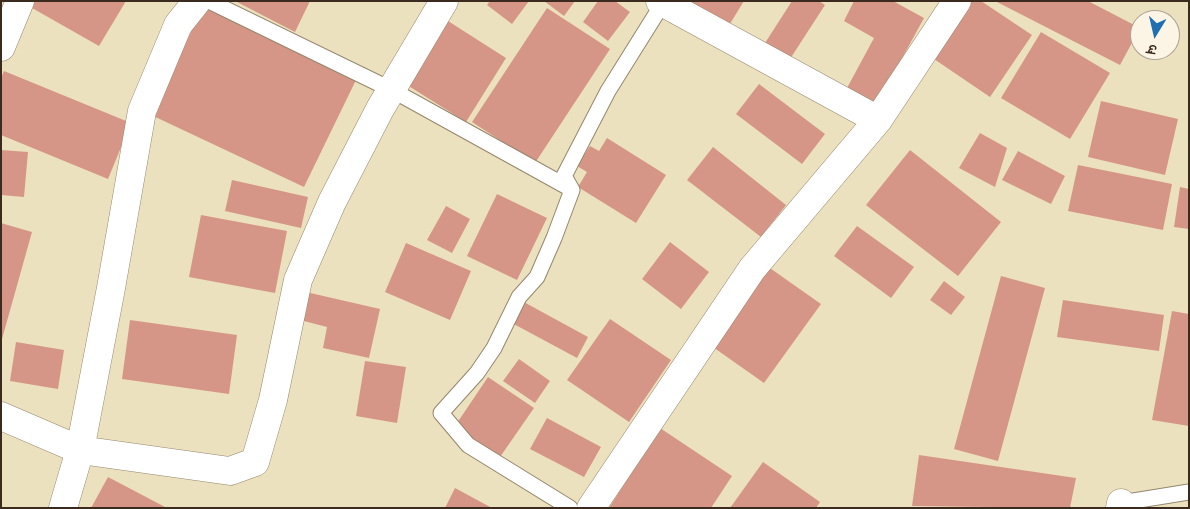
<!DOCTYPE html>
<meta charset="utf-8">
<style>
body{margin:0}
#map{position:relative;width:1190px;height:509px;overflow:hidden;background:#ece1be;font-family:Kalam,"Playpen Sans Deva",sans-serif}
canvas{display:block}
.frame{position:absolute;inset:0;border:2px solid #3b2a1e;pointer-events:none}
.north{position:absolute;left:1130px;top:10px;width:50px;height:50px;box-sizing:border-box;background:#fcf5e5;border:1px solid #afa495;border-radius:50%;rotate:189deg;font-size:14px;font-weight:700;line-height:20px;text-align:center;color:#3b2a1e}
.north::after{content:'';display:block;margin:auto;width:18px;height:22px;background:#1f6fb2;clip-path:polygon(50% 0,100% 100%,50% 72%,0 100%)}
</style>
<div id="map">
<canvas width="1190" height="509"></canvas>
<div class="frame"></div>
<div class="north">उ</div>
</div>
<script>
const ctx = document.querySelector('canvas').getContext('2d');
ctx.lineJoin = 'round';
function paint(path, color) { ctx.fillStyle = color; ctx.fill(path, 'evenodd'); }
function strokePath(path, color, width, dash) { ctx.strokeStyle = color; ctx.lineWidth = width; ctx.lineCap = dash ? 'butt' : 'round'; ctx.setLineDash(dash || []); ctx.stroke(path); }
const building = new Path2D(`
 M 35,1 L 126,1 L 99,46 L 32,8 Z
 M 235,1 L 310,1 L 295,32 Z
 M 490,1 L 529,1 L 512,24 L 487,5 Z
 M 544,1 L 575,1 L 564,16 Z
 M 598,1 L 615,1 L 630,12 L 608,41 L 583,22 Z
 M 687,1 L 744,1 L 728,27 Z
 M 792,1 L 819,1 L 825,5 L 790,59 L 765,43 Z
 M 854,1 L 893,1 L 924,18 L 877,104 L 847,88 L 874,38 L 844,21 Z
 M 969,1 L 981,1 L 1032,35 L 990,97 L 931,57 Z
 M 995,1 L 1088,1 L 1140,28 L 1120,65 Z
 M 201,6 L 356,80 L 304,187 L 149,114 L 190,34 Z
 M 547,8 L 610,49 L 535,163 L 472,122 Z
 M 448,21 L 506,58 L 466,122 L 407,85 Z
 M 1041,32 L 1110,73 L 1070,139 L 1001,98 Z
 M 4,71 L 131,123 L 108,179 L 1,135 L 1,78 Z
 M 759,84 L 825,134 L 802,164 L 736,114 Z
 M 1101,101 L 1178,119 L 1165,175 L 1088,157 Z
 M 980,133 L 1007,148 L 995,187 L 959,168 Z
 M 607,138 L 666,175 L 636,223 L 578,187 L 587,172 L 577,166 L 590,146 L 599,151 Z
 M 713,147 L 786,205 L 761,237 L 687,180 Z
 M 1,150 L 28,152 L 24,197 L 1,195 Z
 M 910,150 L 1001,222 L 958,276 L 866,205 Z
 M 1018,151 L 1065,176 L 1051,204 L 1002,180 Z
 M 1078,165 L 1172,184 L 1163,230 L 1068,211 Z
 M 232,180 L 308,197 L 301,228 L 225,211 Z
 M 1180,187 L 1189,189 L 1189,229 L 1174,227 Z
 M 497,194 L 547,218 L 517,280 L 467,256 Z
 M 446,206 L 470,219 L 452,253 L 427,240 Z
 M 201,215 L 287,231 L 275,293 L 189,277 Z
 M 1,223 L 32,232 L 2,339 L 1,339 Z
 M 857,226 L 914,267 L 891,298 L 834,256 Z
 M 670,242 L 709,272 L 681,309 L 642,279 Z
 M 406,243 L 471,271 L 450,320 L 385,292 Z
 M 767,266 L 821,304 L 764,383 L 710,345 Z
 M 1001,276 L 1045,288 L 998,461 L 954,449 Z
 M 944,281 L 965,297 L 951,315 L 930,300 Z
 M 306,292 L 380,309 L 369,358 L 323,348 L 327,327 L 300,320 Z
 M 1063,300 L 1164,315 L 1159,351 L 1057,337 Z
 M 522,301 L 588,337 L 577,358 L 510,322 Z
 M 1172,311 L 1189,314 L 1189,426 L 1152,420 Z
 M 610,319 L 671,360 L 629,422 L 567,380 Z
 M 130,320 L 237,335 L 229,394 L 122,379 Z
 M 16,342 L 64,350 L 58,389 L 10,381 Z
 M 519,359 L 550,381 L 535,403 L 503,381 Z
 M 365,361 L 406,367 L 397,423 L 356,416 Z
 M 488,377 L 534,408 L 500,457 L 455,426 Z
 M 547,418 L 601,447 L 584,477 L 530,449 Z
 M 660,428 L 732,476 L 711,508 L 609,508 Z
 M 919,455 L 1076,478 L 1070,508 L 912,506 Z
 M 763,462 L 820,502 L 816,508 L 730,508 Z
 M 108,477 L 167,508 L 91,508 Z
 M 455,488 L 492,508 L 445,508 Z`);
const lane = new Path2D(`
 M 209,1 L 392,90 L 571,189
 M 1121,503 L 1189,492
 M 570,508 L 468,445 L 441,413 L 477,373 L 494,348 L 519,297 L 537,277 L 554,238 L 572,190 L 564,176 L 608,91 L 663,3`);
const street = new Path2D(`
 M 660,1 L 878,120
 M 1,47 L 20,1
 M 1,416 L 80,450 L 230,471 L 255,462 L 273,400 L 298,280 L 332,202 L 380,109 L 444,1
 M 63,508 L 80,450 L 111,288 L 142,111 L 178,25 L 197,1
 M 591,508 L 752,269 L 878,120 L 957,1
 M 1120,508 L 1121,503`);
paint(building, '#d69687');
strokePath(lane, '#94866e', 17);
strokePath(street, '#94866e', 29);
strokePath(lane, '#fff', 15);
strokePath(street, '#fff', 28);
</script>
